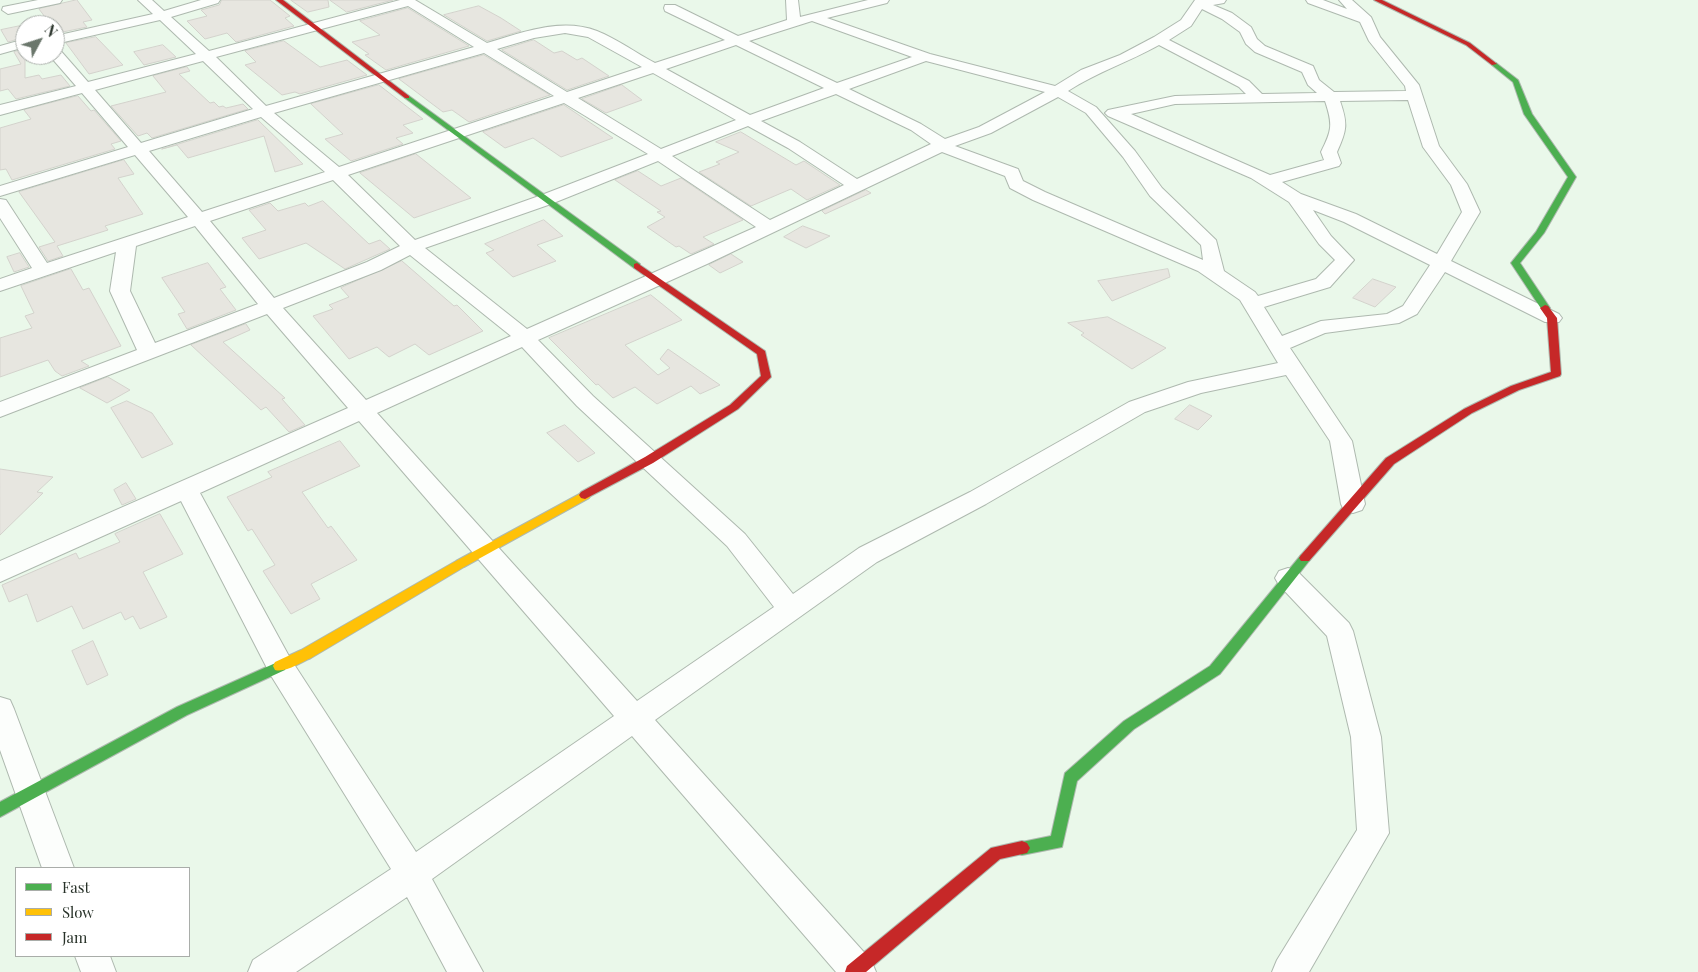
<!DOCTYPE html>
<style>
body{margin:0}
#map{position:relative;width:1698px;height:972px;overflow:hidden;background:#eaf8ea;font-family:"Playfair Display",serif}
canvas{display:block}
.legend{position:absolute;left:15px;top:867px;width:175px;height:90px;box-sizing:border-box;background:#fff;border:1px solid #a9ada9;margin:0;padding:6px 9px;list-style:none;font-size:15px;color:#273128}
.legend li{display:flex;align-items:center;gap:10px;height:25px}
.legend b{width:25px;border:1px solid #a9ada9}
.north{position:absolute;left:15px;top:15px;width:50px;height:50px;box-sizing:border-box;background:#fff;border:1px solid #a9ada9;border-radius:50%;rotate:50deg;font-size:14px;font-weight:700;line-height:20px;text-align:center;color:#273128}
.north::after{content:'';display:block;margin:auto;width:18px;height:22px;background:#6b776c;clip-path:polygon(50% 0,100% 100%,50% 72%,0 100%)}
</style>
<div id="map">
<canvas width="1698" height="972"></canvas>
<ul class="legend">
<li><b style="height:6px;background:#4caf50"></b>Fast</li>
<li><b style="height:6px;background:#ffc107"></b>Slow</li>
<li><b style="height:6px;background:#c62828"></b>Jam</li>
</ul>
<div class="north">N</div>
</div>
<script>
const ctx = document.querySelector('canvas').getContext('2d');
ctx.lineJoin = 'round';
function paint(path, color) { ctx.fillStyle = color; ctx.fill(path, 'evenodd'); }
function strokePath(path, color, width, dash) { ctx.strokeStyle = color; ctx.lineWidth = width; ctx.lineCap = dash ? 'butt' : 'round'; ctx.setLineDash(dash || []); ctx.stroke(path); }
const building = new Path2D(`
 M 77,0 L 92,20 L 83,22 L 87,27 L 58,33 L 55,25 L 51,25 L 39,9 Z
 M 222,0 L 270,0 L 290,16 L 285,18 L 294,26 L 236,42 L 227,33 L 205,39 L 187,21 L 207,16 L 201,10 L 219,5 Z
 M 291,0 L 328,0 L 329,7 L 308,12 Z
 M 330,0 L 393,0 L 347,12 Z
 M 479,6 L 501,18 L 521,31 L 487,41 L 444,15 Z
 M 408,8 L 469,46 L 386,70 L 365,55 L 369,54 L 352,42 L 380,35 L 360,21 Z
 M 25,25 L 25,37 L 8,42 L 1,30 Z
 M 96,37 L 123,65 L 89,74 L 66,43 Z
 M 534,40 L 554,53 L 562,51 L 577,60 L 582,58 L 609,76 L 567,90 L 502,50 Z
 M 284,41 L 320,67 L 347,60 L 367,75 L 300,94 L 295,92 L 282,95 L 245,65 L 256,62 L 245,51 Z
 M 163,45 L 176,57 L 144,65 L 134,52 Z
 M 25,49 L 25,78 L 39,75 L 42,79 L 61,75 L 70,86 L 16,99 L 8,89 L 0,91 L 0,69 L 21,64 L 14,52 Z
 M 484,55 L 550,95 L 469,122 L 452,110 L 443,112 L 399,79 Z
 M 187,67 L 190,71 L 179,74 L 210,103 L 214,102 L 219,107 L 223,106 L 226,108 L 243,104 L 248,109 L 152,138 L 147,133 L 138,136 L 111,106 L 166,92 L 153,76 Z
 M 379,85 L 423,119 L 403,125 L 413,133 L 396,138 L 403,144 L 351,161 L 325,139 L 343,134 L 311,104 Z
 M 622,85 L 642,100 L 606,113 L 582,99 Z
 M 78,96 L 91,111 L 94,110 L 121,141 L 111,144 L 115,149 L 12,180 L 6,169 L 0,170 L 0,128 L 31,119 L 24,110 Z
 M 564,105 L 613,138 L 561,157 L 533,138 L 505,148 L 483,132 Z
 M 258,120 L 303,164 L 275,172 L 264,136 L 188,158 L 177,145 L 162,149 Z
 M 741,132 L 796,165 L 804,161 L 840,185 L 807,200 L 791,189 L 751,206 L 699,172 L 720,164 L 716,162 L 739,152 L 716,142 Z
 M 416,154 L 471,198 L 414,218 L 360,173 Z
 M 124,160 L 134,174 L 118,178 L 143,214 L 105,226 L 108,230 L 57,246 L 63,256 L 48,261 L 39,247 L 55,242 L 19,192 Z
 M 638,171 L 661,186 L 681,178 L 743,220 L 703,237 L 714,244 L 691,254 L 679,246 L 676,247 L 647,227 L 665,217 L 657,212 L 661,211 L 615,180 Z
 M 866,190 L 871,193 L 825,214 L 822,211 Z
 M 323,201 L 369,244 L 380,240 L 390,249 L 345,269 L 306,243 L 259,259 L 242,238 L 266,230 L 249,210 L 270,203 L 278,211 L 305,203 L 308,206 Z
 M 544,220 L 563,236 L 537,245 L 556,261 L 513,277 L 486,253 L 494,250 L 485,244 Z
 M 803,226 L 830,236 L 806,248 L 784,237 Z
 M 20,253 L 29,267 L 14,272 L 7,257 Z
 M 731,254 L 743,262 L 720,273 L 709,265 Z
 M 402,261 L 454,306 L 457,305 L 483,331 L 429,355 L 415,344 L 389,357 L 377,347 L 349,359 L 313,316 L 333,309 L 329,305 L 349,297 L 341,288 Z
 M 208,263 L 226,287 L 220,289 L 236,310 L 187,329 L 178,314 L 185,312 L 162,278 Z
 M 71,269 L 83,290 L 89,288 L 121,346 L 81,361 L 89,366 L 62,376 L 55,371 L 48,360 L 0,377 L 0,338 L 32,328 L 25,316 L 34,313 L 21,286 Z
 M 1168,269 L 1170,277 L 1112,301 L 1098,281 Z
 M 1373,279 L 1396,287 L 1375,307 L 1353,298 Z
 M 651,295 L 682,320 L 625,345 L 658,375 L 670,368 L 660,359 L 668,349 L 720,385 L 700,394 L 691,386 L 657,404 L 635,387 L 613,398 L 598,384 L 596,385 L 549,338 Z
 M 1108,317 L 1166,348 L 1132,369 L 1081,335 L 1084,333 L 1068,323 Z
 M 246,324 L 250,330 L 223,342 L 285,398 L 282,399 L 305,425 L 289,432 L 266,407 L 261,410 L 191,345 Z
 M 108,377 L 130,390 L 107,403 L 80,388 Z
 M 127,401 L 152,413 L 173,444 L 142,458 L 111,408 Z
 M 1190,405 L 1212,416 L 1198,430 L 1175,419 Z
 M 565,425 L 595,453 L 578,462 L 547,433 Z
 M 340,441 L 360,466 L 302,492 L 328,528 L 331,526 L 357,560 L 311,584 L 320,599 L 291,614 L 263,571 L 275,565 L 252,529 L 248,531 L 227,497 L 272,477 L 268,472 Z
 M 0,469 L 53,477 L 37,492 L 43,493 L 0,535 Z
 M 126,483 L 136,499 L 122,505 L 114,490 Z
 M 160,514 L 183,554 L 143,572 L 167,617 L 140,629 L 133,616 L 125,620 L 121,612 L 83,629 L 72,606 L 37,622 L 27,594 L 9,602 L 2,585 L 76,553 L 79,559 L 120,542 L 115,534 Z
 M 93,641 L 108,675 L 87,685 L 72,651 Z`);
const street = new Path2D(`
 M 38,0 L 62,0 L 60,3 L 8,14 L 2,10 L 3,7 Z
 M 138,0 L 152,0 L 164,11 L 201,0 L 220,0 L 218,3 L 171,17 L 209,51 L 400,0 L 415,0 L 487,43 C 521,33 561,17 597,31 C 617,39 636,53 655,63 L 725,40 L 665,11 L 664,8 L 665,5 L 675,5 L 738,36 L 787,20 L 786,0 L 798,0 L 800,17 L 868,0 L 889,0 L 887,3 L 827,18 L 930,54 L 1055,86 L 1081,70 L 1120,55 L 1154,37 L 1181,20 L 1195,0 L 1226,0 L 1224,3 L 1213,5 L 1232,13 L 1251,27 L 1257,39 L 1265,46 L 1313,66 L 1319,80 L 1334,92 L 1406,91 L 1405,86 L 1369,41 L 1360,22 L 1308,3 L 1306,0 L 1323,0 L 1347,9 L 1339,0 L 1352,0 L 1371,17 L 1380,37 L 1419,85 L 1439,146 L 1467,184 L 1480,212 L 1451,261 L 1559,314 L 1562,318 L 1559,322 L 1545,322 L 1445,272 L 1417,314 L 1399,323 L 1325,333 L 1290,348 L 1352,441 L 1365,504 L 1362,510 L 1353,513 L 1344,510 L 1341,504 L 1330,441 L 1286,375 L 1201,393 L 1145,412 L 986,504 L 877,562 L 655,720 L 871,960 L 876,972 L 836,972 L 632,736 L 432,879 L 483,972 L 447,972 L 407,897 L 296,972 L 248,972 L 253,960 L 391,869 L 270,674 L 181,501 L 0,582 L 0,561 L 348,408 L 267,314 L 0,417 L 0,402 L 137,350 L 110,291 L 116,252 L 0,291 L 0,279 L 32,268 L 0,218 L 0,199 L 6,200 L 47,263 L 188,217 L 135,155 L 0,196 L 0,186 L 128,147 L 82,93 L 0,115 L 0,105 L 76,86 L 49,55 L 55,55 L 55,49 L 60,50 L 88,82 L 196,54 L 160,20 L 55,44 L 55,36 L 153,14 ZM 408,6 L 474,47 L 266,106 L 216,57 ZM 1202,9 L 1222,19 L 1240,32 L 1246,44 L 1255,52 L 1302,72 L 1308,85 L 1317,93 L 1262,94 L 1249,81 L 1169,40 L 1191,26 ZM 812,21 L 912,57 L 837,83 L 749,41 ZM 565,33 L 588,37 L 642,67 L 567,92 L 497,49 L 534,38 ZM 736,45 L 824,88 L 750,115 L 666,69 ZM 1159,45 L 1239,87 L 1246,94 L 1175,96 L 1108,110 L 1105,113 L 1108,116 L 1251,178 L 1289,202 L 1319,244 L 1335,260 L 1316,279 L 1258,296 L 1255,292 L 1224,271 L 1216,240 L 1162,188 L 1135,151 L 1096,107 L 1068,91 C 1097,72 1129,62 1159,45 ZM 484,53 L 554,96 L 339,167 L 274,113 ZM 203,61 L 253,109 L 141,143 L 95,90 ZM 926,61 L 1045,92 L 979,127 L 945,139 L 921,124 L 849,89 ZM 653,73 L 736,120 L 661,149 L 578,98 ZM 836,94 L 911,130 L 931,144 L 857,179 L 800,142 L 761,121 ZM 1058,97 L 1086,113 L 1123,157 L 1150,196 L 1201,245 L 1203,260 L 1045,192 L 1023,181 L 1018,169 L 955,146 L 991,133 ZM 1408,100 L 1423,147 L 1451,185 L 1462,212 L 1437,254 L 1356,214 L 1301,194 L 1282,182 L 1339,166 L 1341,163 L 1337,152 C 1347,130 1348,124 1340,101 ZM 1325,101 C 1333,125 1332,130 1321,152 L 1324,160 L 1270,175 L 1131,114 L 1175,104 ZM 564,103 L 648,154 L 539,196 L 415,240 L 348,175 ZM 261,117 L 325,172 L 202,212 L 149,151 ZM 748,126 L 788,148 L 844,185 L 770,220 L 672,156 ZM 942,152 L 1005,176 L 1010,188 L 1033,200 L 1198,271 L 1240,300 L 1278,363 L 1188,382 L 1129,402 L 970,492 L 859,548 L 793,594 L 745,534 L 593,396 L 538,340 L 707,264 ZM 658,161 L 756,227 L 527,329 L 425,248 L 551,204 ZM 333,180 L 400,246 L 367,262 L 274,298 L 210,221 ZM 1313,210 L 1344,222 L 1430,265 L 1403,306 L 1387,314 L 1321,321 L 1282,336 L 1264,307 L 1330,287 L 1354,260 L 1331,236 ZM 195,226 L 258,304 L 155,343 L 130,291 L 136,246 ZM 410,255 L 511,336 L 366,400 L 283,308 L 381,270 ZM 522,347 L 577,406 L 727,546 L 774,607 L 637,701 L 377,413 ZM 359,421 L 614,716 L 416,852 L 290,658 L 200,493 Z
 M 25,39 L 25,47 L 0,54 L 0,46 Z
 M 1288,568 L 1297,571 L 1349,623 L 1353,631 L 1381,737 L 1389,833 L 1309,972 L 1272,972 L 1277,960 L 1357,830 L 1351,737 L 1327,636 L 1279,585 L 1275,578 L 1279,571 Z
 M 0,697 L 10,700 L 14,709 L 74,868 L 42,868 L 0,750 Z
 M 75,956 L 110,956 L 116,972 L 81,972 Z`);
const fast = new Path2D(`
 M 1492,63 L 1496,63 L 1518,80 L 1532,114 L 1576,177 L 1544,233 L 1520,263 L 1550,308 L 1545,311 L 1542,310 L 1511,263 L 1536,232 L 1568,177 L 1524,114 L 1513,82 L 1492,65 Z
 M 405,96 L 409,96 L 640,264 L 640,268 L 634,268 L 405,98 Z
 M 1305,554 L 1309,555 L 1311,558 L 1309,561 L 1220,674 L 1134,729 L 1077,781 L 1062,847 L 1022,855 L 1017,853 L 1014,848 L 1017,843 L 1051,836 L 1065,773 L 1124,721 L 1210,666 L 1301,555 Z
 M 280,661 L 285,662 L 287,666 L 285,670 L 187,715 L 0,817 L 0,802 L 177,707 Z`);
const slow = new Path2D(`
 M 585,491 L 589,492 L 591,495 L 589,498 L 464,567 L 311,658 C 301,662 286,673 275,670 L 273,666 L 275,662 L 301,650 L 456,561 Z`);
const jam = new Path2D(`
 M 276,0 L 283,0 L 409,96 L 409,98 L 405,98 Z
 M 1374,0 L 1382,0 L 1470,43 L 1497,64 L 1492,65 L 1466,45 Z
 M 637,263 L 765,351 L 771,377 L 738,409 L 653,463 L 585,499 L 581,498 L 579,495 L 581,492 L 645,457 L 730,405 L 761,376 L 757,354 L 634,268 L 634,264 Z
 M 1545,305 L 1548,306 L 1557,318 L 1561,374 L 1560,376 L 1519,390 L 1472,413 L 1394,464 L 1309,561 L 1301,561 L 1299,558 L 1301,555 L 1386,458 L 1464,409 L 1511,386 L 1551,372 L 1547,318 L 1540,308 Z
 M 1022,841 L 1027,843 L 1030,848 L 1027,853 L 1000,859 L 866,972 L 845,972 L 847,966 L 991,848 Z`);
paint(building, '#e7e6e0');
strokePath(building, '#d3d2cc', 1);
strokePath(street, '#aeb9af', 2);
strokePath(fast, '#aeb9af', 2);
strokePath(slow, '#aeb9af', 2);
strokePath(jam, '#aeb9af', 2);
paint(street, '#fcfefc');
paint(fast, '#4caf50');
paint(slow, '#ffc107');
paint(jam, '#c62828');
</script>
